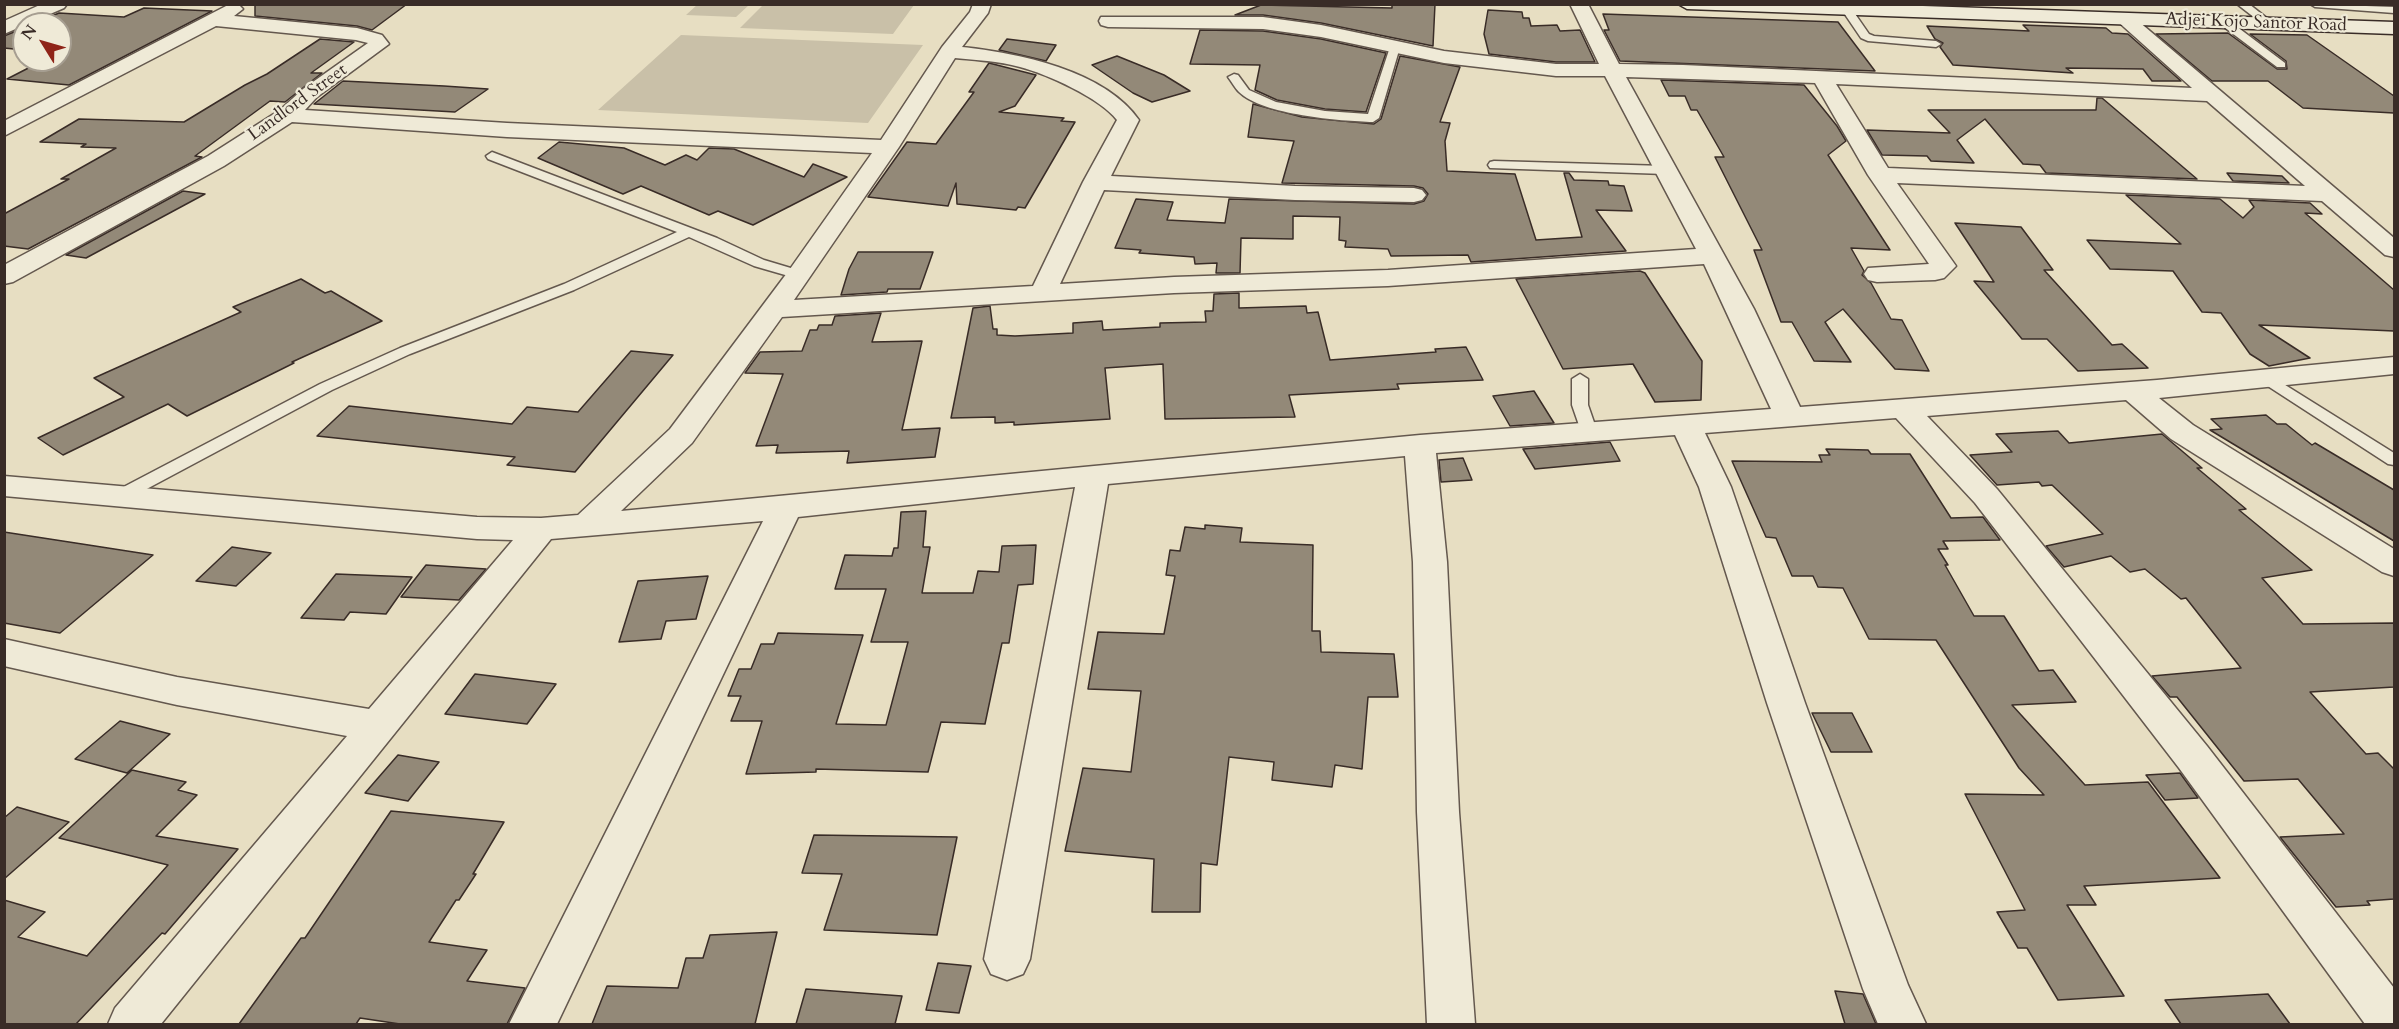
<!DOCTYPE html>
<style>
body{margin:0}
#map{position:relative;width:2399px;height:1029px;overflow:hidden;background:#e7dec2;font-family:Cardo,serif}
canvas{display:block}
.frame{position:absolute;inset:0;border:6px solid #392c27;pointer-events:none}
.north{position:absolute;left:12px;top:12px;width:60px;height:60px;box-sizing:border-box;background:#efead7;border:2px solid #a69e91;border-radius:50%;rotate:307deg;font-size:16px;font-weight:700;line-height:24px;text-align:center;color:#392c27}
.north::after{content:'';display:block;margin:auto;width:21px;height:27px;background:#8f2418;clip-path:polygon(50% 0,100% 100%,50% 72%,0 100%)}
</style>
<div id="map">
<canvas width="2399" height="1029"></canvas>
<div class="frame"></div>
<div class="north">N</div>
</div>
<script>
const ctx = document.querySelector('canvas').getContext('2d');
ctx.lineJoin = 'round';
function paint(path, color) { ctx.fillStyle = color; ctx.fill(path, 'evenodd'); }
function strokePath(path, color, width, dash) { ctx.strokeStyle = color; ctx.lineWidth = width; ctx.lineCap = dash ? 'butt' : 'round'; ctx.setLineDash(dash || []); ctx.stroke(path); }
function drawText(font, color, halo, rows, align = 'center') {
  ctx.font = font + ' Cardo,serif'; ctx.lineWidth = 4.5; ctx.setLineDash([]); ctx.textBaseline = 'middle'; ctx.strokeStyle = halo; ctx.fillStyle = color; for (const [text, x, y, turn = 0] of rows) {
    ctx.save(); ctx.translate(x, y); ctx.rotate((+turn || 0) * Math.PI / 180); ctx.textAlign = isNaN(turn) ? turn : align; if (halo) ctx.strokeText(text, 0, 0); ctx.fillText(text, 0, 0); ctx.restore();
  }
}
const green = new Path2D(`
 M 698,4 L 749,4 L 749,5 L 736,17 L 686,15 Z
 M 763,5 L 763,4 L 914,5 L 893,34 L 740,28 Z
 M 681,35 L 923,45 L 868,123 L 598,110 Z`);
const building = new Path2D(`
 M 255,4 L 407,4 L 372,30 L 357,26 L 255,16 Z
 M 1392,4 L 1435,4 L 1433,46 L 1321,23 L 1263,15 L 1235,15 L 1261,5 L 1392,8 Z
 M 144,8 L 212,11 L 69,85 L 7,79 L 44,60 L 60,60 L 60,24 L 33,24 L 59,13 L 124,17 Z
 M 1488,10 L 1522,12 L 1523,18 L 1529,18 L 1531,26 L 1557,25 L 1560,31 L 1580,30 L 1595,62 L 1556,62 L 1489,54 L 1484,34 Z
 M 1603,14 L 1838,22 L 1875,71 L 1620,61 L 1604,30 L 1609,30 Z
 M 2023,25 L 2106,28 L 2112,33 L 2128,34 L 2181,81 L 2152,81 L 2143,69 L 2066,68 L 2073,73 L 1953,65 L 1940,47 L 1943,43 L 1935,39 L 1927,26 L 2029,31 Z
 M 24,28 L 24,50 L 4,48 L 4,36 Z
 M 1200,30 L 1263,31 L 1321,39 L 1386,53 L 1366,112 L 1325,109 L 1277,100 L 1255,90 L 1260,65 L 1190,64 Z
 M 2228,33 L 2277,69 L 2287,69 L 2286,61 L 2250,34 L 2307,35 L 2394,96 L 2394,113 L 2303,108 L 2268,81 L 2212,81 L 2156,34 Z
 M 320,39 L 354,42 L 311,73 L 322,73 L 285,102 L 270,101 L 195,156 L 202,157 L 28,249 L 4,246 L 4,214 L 69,179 L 61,179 L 116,148 L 81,147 L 86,144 L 40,142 L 79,119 L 184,122 L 245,85 L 267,74 Z
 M 1007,39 L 1056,45 L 1046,61 L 999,50 Z
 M 1117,56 L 1164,75 L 1190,91 L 1152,102 L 1133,93 L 1092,65 Z
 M 1400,56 L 1460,67 L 1440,122 L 1450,123 L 1445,141 L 1447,171 L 1515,174 L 1536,240 L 1582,237 L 1564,173 L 1569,173 L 1574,180 L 1608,181 L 1609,185 L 1624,186 L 1632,211 L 1596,210 L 1626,251 L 1471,262 L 1468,255 L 1391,256 L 1388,249 L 1345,247 L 1346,241 L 1339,240 L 1340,217 L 1293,216 L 1293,239 L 1241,238 L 1240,273 L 1216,273 L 1217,263 L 1195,264 L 1194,257 L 1139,253 L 1141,250 L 1115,248 L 1136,199 L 1173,202 L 1167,220 L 1225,223 L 1229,199 L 1414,204 L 1424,201 L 1428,194 L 1423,188 L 1414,186 L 1282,183 L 1294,141 L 1248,137 L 1253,104 L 1302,117 L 1374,124 L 1381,119 Z
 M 989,63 L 1036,75 L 1015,106 L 999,112 L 1064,118 L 1061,121 L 1075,122 L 1025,208 L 1018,207 L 1016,210 L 957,204 L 956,183 L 948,206 L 868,197 L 907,142 L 936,144 L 974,92 L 969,92 Z
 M 1661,80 L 1804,85 L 1837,126 L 1846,141 L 1828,155 L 1890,250 L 1851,248 L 1864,271 L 1862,275 L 1871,283 L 1891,319 L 1902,320 L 1929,371 L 1895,369 L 1843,309 L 1825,322 L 1851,362 L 1814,361 L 1792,322 L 1781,322 L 1754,250 L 1762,250 L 1715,157 L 1724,157 L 1697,110 L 1691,110 L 1685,96 L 1669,96 Z
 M 343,81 L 444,86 L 488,89 L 455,112 L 314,104 Z
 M 2097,98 L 2102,98 L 2197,179 L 2046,173 L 2040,165 L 2023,164 L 1985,119 L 1957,140 L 1974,163 L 1931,161 L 1927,156 L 1882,155 L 1867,130 L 1950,133 L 1928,110 L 2096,110 Z
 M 559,142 L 624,148 L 665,165 L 686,155 L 697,160 L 709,148 L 734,149 L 804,177 L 813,164 L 847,177 L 753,225 L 718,211 L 709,215 L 641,186 L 623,194 L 538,158 Z
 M 2227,173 L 2282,176 L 2289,183 L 2233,181 Z
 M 183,191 L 205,194 L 86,258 L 66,255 Z
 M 2126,195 L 2220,199 L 2243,218 L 2254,207 L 2249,200 L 2310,203 L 2322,214 L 2305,213 L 2394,290 L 2394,331 L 2259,325 L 2310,358 L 2269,366 L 2250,354 L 2221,313 L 2202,312 L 2173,271 L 2110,269 L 2087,240 L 2181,244 Z
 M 1955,223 L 2021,227 L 2053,270 L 2044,270 L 2112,345 L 2122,344 L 2148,368 L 2078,371 L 2047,339 L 2022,339 L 1974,281 L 1994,282 Z
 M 858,252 L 933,252 L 920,289 L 888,289 L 887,292 L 841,295 L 849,269 Z
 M 1640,271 L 1645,273 L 1702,361 L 1701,400 L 1655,402 L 1633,364 L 1563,369 L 1516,279 Z
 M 301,279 L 325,293 L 331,291 L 382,321 L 292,362 L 294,363 L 187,416 L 168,404 L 63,455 L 38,438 L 124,397 L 94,378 L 241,312 L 233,307 Z
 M 1239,293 L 1239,308 L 1306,306 L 1307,313 L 1318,312 L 1330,360 L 1436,352 L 1435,349 L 1466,347 L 1483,380 L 1397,384 L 1399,389 L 1289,395 L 1295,417 L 1165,419 L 1163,364 L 1105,368 L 1110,419 L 1014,425 L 1014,422 L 995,423 L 995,417 L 951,418 L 973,308 L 990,306 L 993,329 L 997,329 L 997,335 L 1015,336 L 1073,333 L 1073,323 L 1102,321 L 1103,330 L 1160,327 L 1160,323 L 1206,322 L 1205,311 L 1213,311 L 1214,294 Z
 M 881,313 L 872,342 L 922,341 L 902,430 L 940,428 L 935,457 L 847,463 L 849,451 L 776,453 L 778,445 L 756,446 L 783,374 L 745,373 L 760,352 L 802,351 L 810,330 L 817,330 L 819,325 L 832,325 L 835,316 Z
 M 631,351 L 673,355 L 575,472 L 507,465 L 515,457 L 317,436 L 349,406 L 512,424 L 527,407 L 578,412 Z
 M 1534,391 L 1554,423 L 1510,426 L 1493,396 Z
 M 2266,415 L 2277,424 L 2286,424 L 2312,445 L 2315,443 L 2394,490 L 2394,541 L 2210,430 L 2222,429 L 2211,419 Z
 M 2058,431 L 2069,443 L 2162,434 L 2202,468 L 2197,468 L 2246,509 L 2239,510 L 2312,570 L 2262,578 L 2303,624 L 2394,623 L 2394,687 L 2310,692 L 2366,754 L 2378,753 L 2394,769 L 2394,899 L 2367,901 L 2370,905 L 2336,907 L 2280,837 L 2344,834 L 2298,779 L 2244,781 L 2177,697 L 2170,697 L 2152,676 L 2241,668 L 2186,598 L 2181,599 L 2145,569 L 2130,572 L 2111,556 L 2064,567 L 2046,546 L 2103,534 L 2052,485 L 2042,486 L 2039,482 L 1997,485 L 1970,455 L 2012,452 L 1996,434 Z
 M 1610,442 L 1620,461 L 1535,469 L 1523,449 Z
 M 1826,449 L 1868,450 L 1871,454 L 1910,454 L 1951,518 L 1983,517 L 2000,540 L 1943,541 L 1948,549 L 1938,549 L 1948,565 L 1945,565 L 1974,616 L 2004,616 L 2039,671 L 2053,670 L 2076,702 L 2012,705 L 2085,785 L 2148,782 L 2220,878 L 2084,886 L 2096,905 L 2067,905 L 2124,996 L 2058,1000 L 2027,948 L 2018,948 L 1997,912 L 2025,910 L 1965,794 L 2044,795 L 2019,768 L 1936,640 L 1869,639 L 1843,588 L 1818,587 L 1813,576 L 1792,576 L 1776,538 L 1766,537 L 1732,461 L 1822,462 L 1819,455 L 1830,455 Z
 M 1463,458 L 1472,480 L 1441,482 L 1439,460 Z
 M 926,511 L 923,547 L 930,547 L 922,593 L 973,593 L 978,571 L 999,572 L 1002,546 L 1036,545 L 1033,584 L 1018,585 L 1009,643 L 1002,643 L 985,724 L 941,722 L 928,772 L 816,769 L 816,772 L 746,774 L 762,721 L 731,721 L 741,696 L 728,696 L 739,669 L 751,669 L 761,644 L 774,644 L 778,633 L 863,635 L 836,724 L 886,725 L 908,642 L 871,642 L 886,589 L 835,589 L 845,555 L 892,556 L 894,548 L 898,548 L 901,512 Z
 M 1205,525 L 1242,528 L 1240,542 L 1313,545 L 1312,631 L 1320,631 L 1321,652 L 1394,654 L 1398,697 L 1368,697 L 1362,769 L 1335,765 L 1332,787 L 1272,780 L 1274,762 L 1229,757 L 1217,865 L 1201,863 L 1200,912 L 1152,912 L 1154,859 L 1065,851 L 1083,768 L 1131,772 L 1141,691 L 1088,689 L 1098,632 L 1164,634 L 1175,576 L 1166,575 L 1170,550 L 1180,551 L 1185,527 L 1205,529 Z
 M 4,532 L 82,544 L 153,555 L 60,633 L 4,623 Z
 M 232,547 L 271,553 L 236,586 L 196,581 Z
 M 426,565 L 486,569 L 459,600 L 401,597 Z
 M 336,574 L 412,577 L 386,614 L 350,612 L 344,620 L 301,618 Z
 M 708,576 L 696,619 L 666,621 L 661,639 L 619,642 L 638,581 Z
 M 475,674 L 556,684 L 527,724 L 445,714 Z
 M 1812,713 L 1852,713 L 1872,752 L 1831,752 Z
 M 120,721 L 170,734 L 127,773 L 75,759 Z
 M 398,755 L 439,762 L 408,801 L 365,793 Z
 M 132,770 L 186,782 L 178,790 L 197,795 L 156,836 L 238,849 L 165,934 L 162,933 L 76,1024 L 4,1024 L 4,900 L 45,912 L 18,937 L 87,956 L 168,865 L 59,838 Z
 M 2180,773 L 2198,798 L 2165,800 L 2146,775 Z
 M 17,807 L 69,822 L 4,879 L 4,818 Z
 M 391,811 L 504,822 L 473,874 L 476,874 L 459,900 L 456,900 L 429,942 L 487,950 L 467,981 L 525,988 L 507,1024 L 400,1024 L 360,1018 L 356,1024 L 239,1024 L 301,938 L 305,938 Z
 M 814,835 L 957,837 L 937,935 L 824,930 L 842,874 L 802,873 Z
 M 777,932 L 755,1024 L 592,1024 L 607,986 L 678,988 L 686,958 L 703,958 L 710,935 Z
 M 938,963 L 971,966 L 959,1013 L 926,1010 Z
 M 806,989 L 902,996 L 895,1024 L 796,1024 Z
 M 1835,991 L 1863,994 L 1876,1024 L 1845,1024 Z
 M 2268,994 L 2290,1024 L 2181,1024 L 2165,1000 Z`);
const lane = new Path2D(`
 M 2237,4 L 2249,4 L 2273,23 L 2264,25 Z
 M 2310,4 L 2394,7 L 2394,13 L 2315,7 Z
 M 1843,8 L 1851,8 L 1869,34 L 1874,36 L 1936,41 L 1941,44 L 1936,47 L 1868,41 L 1861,38 L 1842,10 Z
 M 2220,20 L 2228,20 L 2285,63 L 2285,67 L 2277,67 L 2220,24 Z
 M 1395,44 L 1400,47 L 1379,118 L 1373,122 C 1341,121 1262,115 1239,92 C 1235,88 1232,82 1228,77 L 1234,74 L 1238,75 L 1249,90 L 1276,102 L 1325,111 L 1368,114 L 1390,47 Z
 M 492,152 L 717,238 L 764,260 L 804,272 L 806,275 L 799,279 L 754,266 L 689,237 L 574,290 L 410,354 L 332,390 L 126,500 L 114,500 L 111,496 L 114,492 L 320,384 L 400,348 L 564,284 L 677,232 L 488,159 L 486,156 Z
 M 1494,161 L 1665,166 L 1671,170 L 1665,174 L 1490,168 L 1488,165 L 1490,162 Z
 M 2266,373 L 2394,453 L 2394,465 L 2388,464 L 2260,381 L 2258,378 L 2260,375 Z
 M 1580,374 L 1588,379 L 1588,405 L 1597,431 L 1589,436 L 1581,431 L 1572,405 L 1572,379 Z`);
const street = new Path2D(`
 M 42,4 L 67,4 L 64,8 L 4,34 L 4,21 Z
 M 238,4 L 243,9 L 234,16 L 357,28 L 382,35 L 389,44 L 317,97 L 305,110 L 507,123 L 881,140 L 942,47 L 970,12 L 973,4 L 991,4 L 988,13 L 962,47 C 1018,53 1104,70 1139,120 L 1111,176 L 1295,186 L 1414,188 L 1422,190 L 1426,195 L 1422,200 L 1414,202 L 1295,200 L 1104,190 L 1060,284 L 1174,277 L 1388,270 L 1696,249 L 1605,76 L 1556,76 L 1444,63 L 1321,37 L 1263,29 L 1108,27 L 1101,25 L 1099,21 L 1101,17 L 1263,17 L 1321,25 L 1444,51 L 1556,64 L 1599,64 L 1570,4 L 1588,4 L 1619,64 L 1683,65 L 2192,88 L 2115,19 L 2117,15 L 2131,15 L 2394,238 L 2394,257 L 2385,255 L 2322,201 L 1897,183 L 1956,266 L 1944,278 L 1935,280 L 1877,282 L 1868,280 L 1864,274 L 1868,268 L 1929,264 L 1868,175 L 1815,83 L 1626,77 L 1754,309 L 1800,407 L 2157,380 L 2394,357 L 2394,374 L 2159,398 L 2193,425 L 2394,549 L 2394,576 L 2382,572 L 2171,439 L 2126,400 L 1927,416 L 1997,489 L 2207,746 L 2394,988 L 2394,1024 L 2365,1024 L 2179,768 L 1975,503 L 1896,418 L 1705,433 L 1731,487 L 1805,703 L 1908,985 L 1926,1024 L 1878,1024 L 1863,989 L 1767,703 L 1699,487 L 1675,435 L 1436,453 L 1447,562 L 1459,812 L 1475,1024 L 1427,1024 L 1417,812 L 1413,562 L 1405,456 L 1108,484 L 1030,959 L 1023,974 L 1007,980 L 991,974 L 984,959 L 1075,487 L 798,517 L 557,1024 L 509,1024 L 763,521 L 551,539 L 161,1024 L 108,1024 L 115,1008 L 347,736 L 177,705 L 4,666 L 4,639 L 177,677 L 369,709 L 513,540 L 477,539 L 4,496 L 4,476 L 477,517 L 541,518 L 578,515 L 670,429 L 790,269 L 872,153 L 507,137 L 292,122 L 224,166 L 13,282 L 4,284 L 4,265 L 208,156 L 280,110 L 303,89 L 368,43 L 356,40 L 216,26 L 4,136 L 4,121 L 228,5 ZM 955,58 C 976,60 998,61 1020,67 C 1047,74 1100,98 1117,120 L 1083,182 L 1033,286 L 794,300 L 899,147 ZM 1836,84 L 2207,101 L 2305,186 L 1888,168 ZM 1704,264 L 1771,409 L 1420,435 L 621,511 L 692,443 L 782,317 L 1174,293 L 1388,286 Z`);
const secondary = new Path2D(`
 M 1678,4 L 1864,4 L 2394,22 L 2394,34 L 1687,9 Z`);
const farStreetnames = [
 ["Adjei Kojo Santor Road",2256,23,2],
 ["Landlord Street",298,103,-36]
];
paint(green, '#c9c0a8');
paint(building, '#938978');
strokePath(building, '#392c27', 1.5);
strokePath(lane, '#64584e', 3);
strokePath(street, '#64584e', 3);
strokePath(secondary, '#392c27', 3);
paint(lane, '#efead7');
paint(street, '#efead7');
paint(secondary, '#efead7');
drawText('18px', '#392c27', '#efead7', farStreetnames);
</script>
